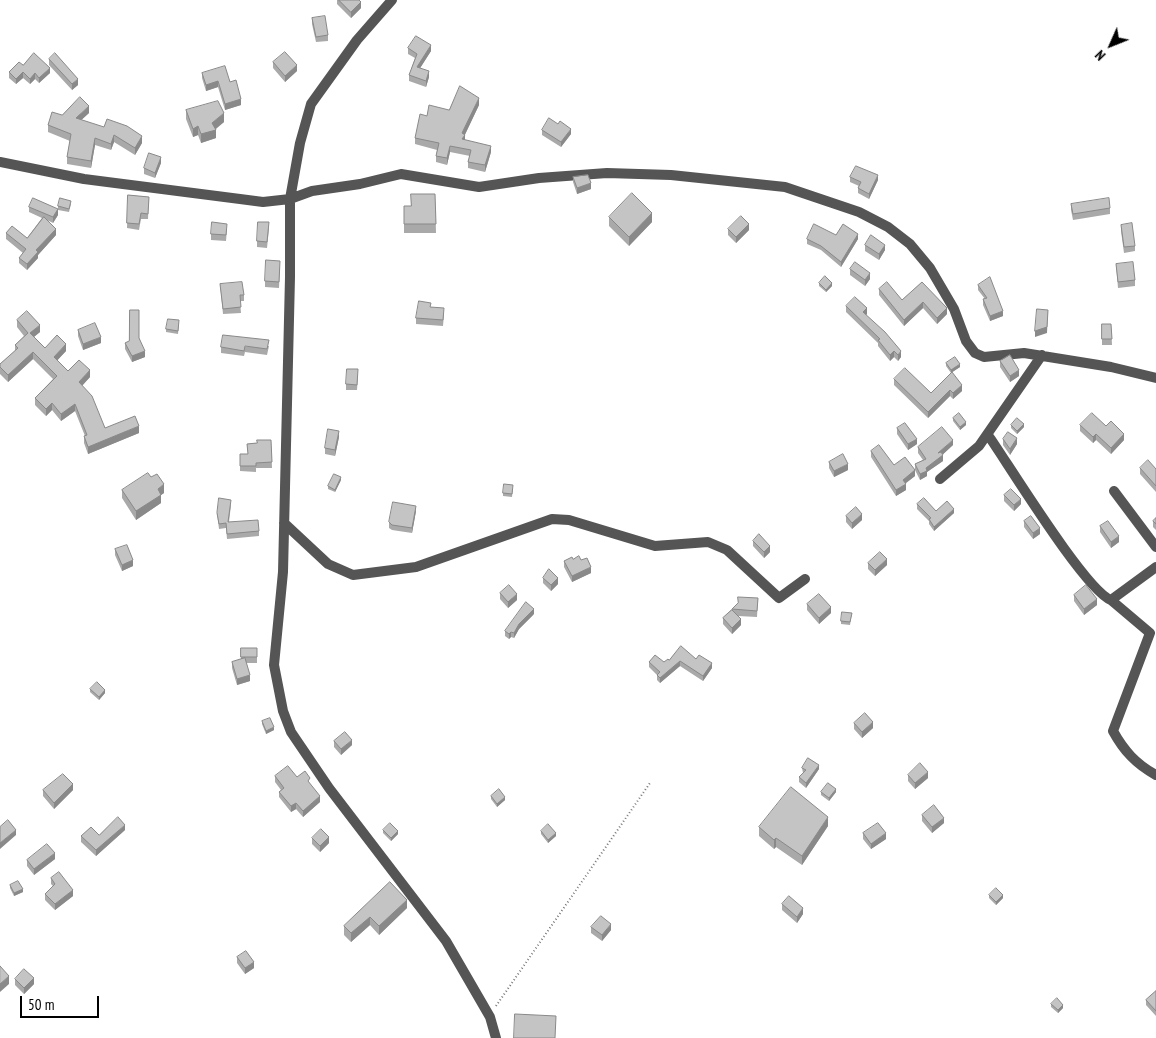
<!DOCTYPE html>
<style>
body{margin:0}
#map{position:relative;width:1156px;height:1038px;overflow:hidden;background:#fff;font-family:"PT Sans Narrow",sans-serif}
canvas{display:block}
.north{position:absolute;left:1086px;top:20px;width:50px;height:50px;-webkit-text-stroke:4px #fff;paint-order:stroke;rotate:226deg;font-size:14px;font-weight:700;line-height:20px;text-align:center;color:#000}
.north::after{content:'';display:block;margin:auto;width:18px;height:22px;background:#000;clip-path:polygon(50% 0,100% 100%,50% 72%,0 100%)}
.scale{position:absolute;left:20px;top:996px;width:79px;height:22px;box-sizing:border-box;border:2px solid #000;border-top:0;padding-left:6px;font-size:15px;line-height:18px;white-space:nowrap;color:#000;-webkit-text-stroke:4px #fff;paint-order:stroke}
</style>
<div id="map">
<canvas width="1156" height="1038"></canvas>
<div class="north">N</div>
<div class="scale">50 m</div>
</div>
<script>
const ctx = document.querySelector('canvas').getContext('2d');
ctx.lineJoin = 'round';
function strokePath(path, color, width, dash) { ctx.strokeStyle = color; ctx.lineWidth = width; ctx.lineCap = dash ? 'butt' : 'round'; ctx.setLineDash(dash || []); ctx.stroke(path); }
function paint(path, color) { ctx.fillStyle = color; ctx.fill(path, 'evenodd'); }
const path = new Path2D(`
 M 496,1006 L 650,783`);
const minor = new Path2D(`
 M 0,162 L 84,179 L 240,199 L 263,202 L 290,199 L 300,143 L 311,104 L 357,40 L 392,0
 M 988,435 C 1009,465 1085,590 1111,600 L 1150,633 L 1113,731 C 1124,751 1136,764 1156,775
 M 940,479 L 979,446 L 1042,355
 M 1114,491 L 1156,547
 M 284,523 L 328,564 L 353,575 L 416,567 L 552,519 L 569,520 L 655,546 L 708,542 L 727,550 L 779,598 L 805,579
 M 1111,600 L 1156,567
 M 496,1038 L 490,1017 L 446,941 L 329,788 L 291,732 L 283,711 L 274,665 L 283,572 L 290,277 L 290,199 L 312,191 L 360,184 L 401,174 L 479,187 L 539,178 L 607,173 L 671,175 L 785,187 L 859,212 L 888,227 L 910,244 L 930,268 L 954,309 L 966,341 L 975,353 L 984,357 L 1024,353 L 1111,367 L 1156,378`);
const wall = new Path2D(`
 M 337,0 L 359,0 L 361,8 L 351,18 L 337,4 Z
 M 312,18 L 328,35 L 328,41 L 316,42 L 312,24 Z
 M 408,48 L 431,51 L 420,68 L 429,77 L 426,87 L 409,81 L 409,75 L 415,58 L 408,54 Z
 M 49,59 L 78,85 L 72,90 L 49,65 Z
 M 273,62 L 297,71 L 285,82 L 273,68 Z
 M 23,65 L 50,73 L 39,83 L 35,79 L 30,84 L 23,78 L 16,84 L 9,78 L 9,72 Z
 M 202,73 L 230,82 L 241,105 L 225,110 L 218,87 L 206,91 L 202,78 Z
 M 479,105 L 465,134 L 465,140 L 491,152 L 485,172 L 468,168 L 468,162 L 470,156 L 450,152 L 447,165 L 436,162 L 436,156 L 437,150 L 415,144 L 415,138 L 427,116 L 449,110 Z
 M 186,110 L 224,122 L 216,129 L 216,138 L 201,143 L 198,135 L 193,137 L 186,119 Z
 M 89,113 L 81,120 L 142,143 L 135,155 L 114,142 L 111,150 L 95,145 L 91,168 L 67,164 L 67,157 L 70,141 L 48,132 L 48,125 L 62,115 Z
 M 542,130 L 571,134 L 561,147 L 542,135 Z
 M 161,163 L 155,178 L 144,174 L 144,168 Z
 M 573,177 L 591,189 L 577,194 L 573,182 Z
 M 850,177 L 878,180 L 869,199 L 858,193 L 858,188 L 859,186 L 850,182 Z
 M 435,194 L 436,233 L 404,233 L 404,206 L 411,206 Z
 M 128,195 L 149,197 L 148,219 L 141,219 L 139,230 L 127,228 Z
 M 71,204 L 69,212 L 58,210 L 58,215 L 53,223 L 47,220 L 56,235 L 38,255 L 38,258 L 27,270 L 19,263 L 19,258 L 23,253 L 6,239 L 6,233 L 27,238 L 42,218 L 29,212 L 29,207 L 58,209 L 58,206 Z
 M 1071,204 L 1110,208 L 1110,214 L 1073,220 L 1071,210 Z
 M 609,217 L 652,222 L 629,246 L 609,226 Z
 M 1121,225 L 1135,246 L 1135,251 L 1124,253 L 1121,231 Z
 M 269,228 L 267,248 L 257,247 L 257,241 Z
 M 227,229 L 226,241 L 211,240 L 211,234 Z
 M 728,229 L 749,230 L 736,243 L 728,235 Z
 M 836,235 L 858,239 L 841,267 L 821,250 L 807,244 L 807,239 Z
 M 865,245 L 885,250 L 879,260 L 865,251 Z
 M 1116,264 L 1135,280 L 1135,286 L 1118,288 Z
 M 280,267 L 279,288 L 265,287 L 265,281 Z
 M 850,269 L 870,279 L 865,286 L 850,275 Z
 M 922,282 L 947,314 L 937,324 L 923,308 L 904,326 L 879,295 L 879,289 L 902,300 Z
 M 819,283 L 832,286 L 826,292 L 819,286 Z
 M 220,284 L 244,295 L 244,301 L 240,301 L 241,313 L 223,314 Z
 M 978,285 L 1003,316 L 990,321 L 983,305 L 983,299 L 985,299 L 978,290 Z
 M 846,306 L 867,314 L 866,315 L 901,357 L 898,361 L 894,357 L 890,361 L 878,346 L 878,343 L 846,312 Z
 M 431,307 L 444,314 L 443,326 L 416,324 L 416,318 Z
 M 17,320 L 40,332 L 34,337 L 45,348 L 66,351 L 57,360 L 68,371 L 90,377 L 82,386 L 105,428 L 139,433 L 88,454 L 84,443 L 84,436 L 85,436 L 75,411 L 61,421 L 52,410 L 46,416 L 35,405 L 35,398 L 53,379 L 33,359 L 8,382 L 0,374 L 0,364 L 15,351 L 15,345 L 24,336 L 17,327 Z
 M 179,323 L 178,334 L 166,332 L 166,329 Z
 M 1102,324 L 1111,324 L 1112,345 L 1102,345 Z
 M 78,330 L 101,343 L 83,350 L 78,336 Z
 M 139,338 L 145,357 L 132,362 L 125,349 L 125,343 Z
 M 269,346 L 267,355 L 245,352 L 244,356 L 221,353 L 221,347 Z
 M 1000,361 L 1019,376 L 1010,382 L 1000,367 Z
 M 946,363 L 960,367 L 952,372 L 962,391 L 953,399 L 950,396 L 928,418 L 894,385 L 894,379 L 931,393 L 951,373 L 946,366 Z
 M 358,375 L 357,390 L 346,390 L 346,384 Z
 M 953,418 L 966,425 L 960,430 L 953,421 Z
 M 1011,425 L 1024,427 L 1017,434 L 1011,428 Z
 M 1080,425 L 1106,426 L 1124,440 L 1111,454 L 1096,440 L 1093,443 L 1080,431 Z
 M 897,428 L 917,444 L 908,450 L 897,434 Z
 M 339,437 L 335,456 L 325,454 L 325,448 Z
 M 1003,439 L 1017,444 L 1010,455 L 1003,445 Z
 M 271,440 L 272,468 L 256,468 L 256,472 L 240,471 L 240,454 L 248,454 L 247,444 L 257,443 Z
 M 953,445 L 942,455 L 943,461 L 927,472 L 927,476 L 920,480 L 915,470 L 915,476 L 905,484 L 906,490 L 896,496 L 871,457 L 871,451 L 894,465 L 915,469 L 915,464 L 923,460 L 918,453 L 918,447 Z
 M 829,462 L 848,470 L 834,477 L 829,468 Z
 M 1140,468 L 1156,469 L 1156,492 L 1140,474 Z
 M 151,477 L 164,493 L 161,495 L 161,503 L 136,520 L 122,498 L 122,490 Z
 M 341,480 L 335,492 L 328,489 L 328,486 Z
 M 513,488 L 512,497 L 503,496 L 503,493 Z
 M 1004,495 L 1021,504 L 1014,511 L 1004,501 Z
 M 917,504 L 936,511 L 954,513 L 934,531 L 929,524 L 929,521 L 917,509 Z
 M 231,505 L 229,522 L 259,531 L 259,536 L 227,539 L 226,528 L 219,529 L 217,513 Z
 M 416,511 L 412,533 L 392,530 L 389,528 L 389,522 Z
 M 1156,512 L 1156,530 L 1153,527 L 1153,521 L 1156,518 Z
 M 846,516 L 862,520 L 852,529 L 846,522 Z
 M 1024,521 L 1040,534 L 1033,539 L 1024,527 Z
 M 1100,526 L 1119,542 L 1111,548 L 1100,532 Z
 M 753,541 L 770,552 L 764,558 L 753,546 Z
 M 115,549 L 133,566 L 122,571 L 115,555 Z
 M 573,559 L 581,560 L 591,573 L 572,582 L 564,567 L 564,561 Z
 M 868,563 L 887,565 L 875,576 L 868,569 Z
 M 543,578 L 558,584 L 551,591 L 543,583 Z
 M 500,593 L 517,600 L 508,608 L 500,599 Z
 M 1074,595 L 1097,605 L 1084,615 L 1074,601 Z
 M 758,598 L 757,617 L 738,616 L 741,625 L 732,634 L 723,624 L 723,618 L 738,603 Z
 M 807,604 L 831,613 L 819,624 L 807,610 Z
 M 852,613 L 850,625 L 841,624 L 841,621 Z
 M 534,614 L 519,629 L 514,638 L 511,637 L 509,639 L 505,636 L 505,631 Z
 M 241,648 L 257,648 L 257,663 L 246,663 L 250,681 L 237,685 L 232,668 L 232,662 L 241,659 Z
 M 696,659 L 712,668 L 703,681 L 680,666 L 660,683 L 657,680 L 657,675 L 649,667 L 649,662 L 664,662 L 669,660 Z
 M 90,689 L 105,693 L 99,700 L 90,692 Z
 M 262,721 L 274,730 L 266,734 L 262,724 Z
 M 854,723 L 873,728 L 862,738 L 854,729 Z
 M 334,741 L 352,745 L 341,755 L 334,747 Z
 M 802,768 L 819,769 L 806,788 L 799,782 L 799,777 L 803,773 Z
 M 908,775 L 928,778 L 915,789 L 908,781 Z
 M 275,776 L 297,777 L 310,784 L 320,802 L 303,817 L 296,809 L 291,812 L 279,797 L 279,792 L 281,790 L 275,782 Z
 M 43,790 L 73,790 L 54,809 L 43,796 Z
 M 821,792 L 836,792 L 829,801 L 821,795 Z
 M 491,796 L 505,800 L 497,807 L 491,799 Z
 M 922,815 L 944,823 L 932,833 L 922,821 Z
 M 828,826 L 802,865 L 776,847 L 774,849 L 759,836 L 759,827 Z
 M 125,830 L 96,856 L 81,842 L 81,836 L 99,835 Z
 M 383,830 L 398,834 L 391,841 L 383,833 Z
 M 541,831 L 556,836 L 548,843 L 541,834 Z
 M 863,833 L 886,839 L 871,849 L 863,839 Z
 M 312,838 L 329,843 L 320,852 L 312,844 Z
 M 55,859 L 34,875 L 27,866 L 27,860 Z
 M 51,878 L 73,896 L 55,910 L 45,900 L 45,894 L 53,886 L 51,884 Z
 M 390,882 L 407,908 L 379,935 L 370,925 L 351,942 L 344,935 L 344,926 Z
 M 10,885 L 23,892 L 14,896 L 10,888 Z
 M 989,895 L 1003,898 L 996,905 L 989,898 Z
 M 782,904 L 803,914 L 797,923 L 782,910 Z
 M 591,927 L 611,930 L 602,941 L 591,933 Z
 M 237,957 L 254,968 L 245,974 L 237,963 Z
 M 15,979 L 34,984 L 24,994 L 15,985 Z
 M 1156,991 L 1156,1016 L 1146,1005 L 1146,1000 Z
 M 1051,1004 L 1063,1008 L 1058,1013 L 1051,1007 Z`);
const shadedWall = new Path2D(`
 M 361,2 L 361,8 L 351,18 L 351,12 Z
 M 431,45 L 431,51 L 417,73 L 417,67 Z
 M 297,65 L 297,71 L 285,82 L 285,76 Z
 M 50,68 L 50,73 L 39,83 L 39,78 Z
 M 429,71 L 429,77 L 426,87 L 426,81 Z
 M 23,72 L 23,78 L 16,84 L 16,79 Z
 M 35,73 L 35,79 L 30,84 L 30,79 Z
 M 78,79 L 78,85 L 72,90 L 72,84 Z
 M 218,81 L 218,87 L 206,91 L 206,85 Z
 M 479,98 L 479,105 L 463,139 L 465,135 L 465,141 L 462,146 L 462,133 Z
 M 241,99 L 241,105 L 225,110 L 225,104 Z
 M 89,106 L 89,113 L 76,125 L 76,118 Z
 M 224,113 L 224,122 L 214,130 L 216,130 L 216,138 L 201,143 L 201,134 L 212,123 Z
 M 198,126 L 198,135 L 193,137 L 193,129 Z
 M 571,129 L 571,134 L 561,147 L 561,142 Z
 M 114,135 L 114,142 L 111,150 L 111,144 Z
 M 142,136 L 142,143 L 135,155 L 135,148 Z
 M 95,138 L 95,145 L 91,168 L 91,161 Z
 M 450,146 L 450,152 L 447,165 L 447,158 Z
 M 491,146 L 491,152 L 485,172 L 485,165 Z
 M 161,157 L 161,163 L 155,178 L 155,173 Z
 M 878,175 L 878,180 L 869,199 L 869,194 Z
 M 591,183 L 591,189 L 577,194 L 577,188 Z
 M 58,209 L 58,215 L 53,223 L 53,217 Z
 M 652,213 L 652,222 L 629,246 L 629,237 Z
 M 749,224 L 749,230 L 736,243 L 736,237 Z
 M 56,229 L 56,235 L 38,255 L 38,258 L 27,270 L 27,264 L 36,250 Z
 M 858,234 L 858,239 L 841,267 L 841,262 Z
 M 885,245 L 885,250 L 879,260 L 879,254 Z
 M 870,273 L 870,279 L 865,286 L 865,280 Z
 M 832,283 L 832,286 L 826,292 L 826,290 Z
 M 923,302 L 923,308 L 904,326 L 904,320 Z
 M 867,308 L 867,314 L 863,318 L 863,312 Z
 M 947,308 L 947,314 L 937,324 L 937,318 Z
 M 1048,310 L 1047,333 L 1035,337 L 1035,331 Z
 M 1003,311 L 1003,316 L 990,321 L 990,316 Z
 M 40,325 L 40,332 L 30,340 L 30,333 Z
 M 101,337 L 101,343 L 83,350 L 83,344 Z
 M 66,344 L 66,351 L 54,364 L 54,357 Z
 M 145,351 L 145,357 L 132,362 L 132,356 Z
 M 894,351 L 894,357 L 890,361 L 890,355 Z
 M 901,351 L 901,357 L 898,361 L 898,355 Z
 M 33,352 L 33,359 L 8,382 L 8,375 Z
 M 960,364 L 960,367 L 951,373 L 951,370 Z
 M 90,370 L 90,377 L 79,389 L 79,382 Z
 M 1019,370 L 1019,376 L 1010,382 L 1010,376 Z
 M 962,385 L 962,391 L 953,399 L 953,393 Z
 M 950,390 L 950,396 L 928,418 L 928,412 Z
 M 52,403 L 52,410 L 46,416 L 46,409 Z
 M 75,404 L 75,411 L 61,421 L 61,414 Z
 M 966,422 L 966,425 L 960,430 L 960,427 Z
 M 1024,424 L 1024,427 L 1017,434 L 1017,431 Z
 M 139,426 L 139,433 L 88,454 L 88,447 Z
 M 339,431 L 339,437 L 335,456 L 335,450 Z
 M 1096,434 L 1096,440 L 1093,443 L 1093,437 Z
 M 1124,434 L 1124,440 L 1111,454 L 1111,448 Z
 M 1017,438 L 1017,444 L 1010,455 L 1010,449 Z
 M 917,439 L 917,444 L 908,450 L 908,444 Z
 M 953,440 L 953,445 L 938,459 L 943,455 L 943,461 L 927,472 L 927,476 L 920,480 L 920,474 L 938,453 Z
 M 848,464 L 848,470 L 834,477 L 834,471 Z
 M 915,470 L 915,476 L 903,485 L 903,480 Z
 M 341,477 L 341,480 L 335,492 L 335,490 Z
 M 164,484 L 164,493 L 161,495 L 161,503 L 136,520 L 136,511 L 158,489 Z
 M 906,484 L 906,490 L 896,496 L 896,490 Z
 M 1021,499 L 1021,504 L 1014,511 L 1014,505 Z
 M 416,506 L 416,511 L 412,533 L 412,528 Z
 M 954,509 L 954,513 L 934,531 L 934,527 Z
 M 862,514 L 862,520 L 852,529 L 852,523 Z
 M 1040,528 L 1040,534 L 1033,539 L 1033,533 Z
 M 1119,536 L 1119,542 L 1111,548 L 1111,542 Z
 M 770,546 L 770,552 L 764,558 L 764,552 Z
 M 887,559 L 887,565 L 875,576 L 875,570 Z
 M 133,560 L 133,566 L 122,571 L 122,565 Z
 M 591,567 L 591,573 L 572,582 L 572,576 Z
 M 558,578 L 558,584 L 551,591 L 551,585 Z
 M 517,594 L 517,600 L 508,608 L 508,602 Z
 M 1097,599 L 1097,605 L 1084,615 L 1084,609 Z
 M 831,607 L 831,613 L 819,624 L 819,618 Z
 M 534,609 L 534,614 L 519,629 L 514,638 L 514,633 L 519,624 Z
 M 741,619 L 741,625 L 732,634 L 732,628 Z
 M 511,632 L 511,637 L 509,639 L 509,634 Z
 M 680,661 L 680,666 L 660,683 L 660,678 Z
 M 712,663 L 712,668 L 703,681 L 703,676 Z
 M 250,675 L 250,681 L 237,685 L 237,679 Z
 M 105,690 L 105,693 L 99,700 L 99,697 Z
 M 873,722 L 873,728 L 862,738 L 862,732 Z
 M 274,727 L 274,730 L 266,734 L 266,731 Z
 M 352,740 L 352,745 L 341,755 L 341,749 Z
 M 819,765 L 819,769 L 806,788 L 806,783 Z
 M 928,772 L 928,778 L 915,789 L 915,783 Z
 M 73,784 L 73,790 L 54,809 L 54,803 Z
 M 836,789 L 836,792 L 829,801 L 829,798 Z
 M 320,796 L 320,802 L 303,817 L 303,811 Z
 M 505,797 L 505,800 L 497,807 L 497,804 Z
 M 296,803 L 296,809 L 291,812 L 291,806 Z
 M 828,817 L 828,826 L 802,865 L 802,856 Z
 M 944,818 L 944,823 L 932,833 L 932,827 Z
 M 125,825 L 125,830 L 96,856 L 96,850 Z
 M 16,830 L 16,835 L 0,849 L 0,843 Z
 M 398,831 L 398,834 L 391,841 L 391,838 Z
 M 556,833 L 556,836 L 548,843 L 548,840 Z
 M 886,833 L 886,839 L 871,849 L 871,844 Z
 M 329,837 L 329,843 L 320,852 L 320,846 Z
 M 776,838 L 776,847 L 774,849 L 774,840 Z
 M 55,853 L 55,859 L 34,875 L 34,869 Z
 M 23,889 L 23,892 L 14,896 L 14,893 Z
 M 73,890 L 73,896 L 55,910 L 55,904 Z
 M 1003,895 L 1003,898 L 996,905 L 996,902 Z
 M 407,900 L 407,908 L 379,935 L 379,926 Z
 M 803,908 L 803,914 L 797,923 L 797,917 Z
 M 370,917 L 370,925 L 351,942 L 351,933 Z
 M 611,924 L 611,930 L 602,941 L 602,935 Z
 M 254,962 L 254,968 L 245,974 L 245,968 Z
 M 9,976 L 9,984 L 0,992 L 0,984 Z
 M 34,978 L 34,984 L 24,994 L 24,988 Z
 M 1063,1005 L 1063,1008 L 1058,1013 L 1058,1010 Z`);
const building = new Path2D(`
 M 339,0 L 359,0 L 361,2 L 351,12 Z
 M 325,16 L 328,35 L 316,37 L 312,18 Z
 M 416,36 L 431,45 L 417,67 L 429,71 L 426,81 L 409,75 L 417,54 L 408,48 Z
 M 285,52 L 297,65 L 285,76 L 273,62 Z
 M 34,53 L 50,68 L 39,78 L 35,73 L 30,79 L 23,72 L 16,79 L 9,72 L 19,62 L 23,65 Z
 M 55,53 L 78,79 L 72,84 L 49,59 Z
 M 225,66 L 230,82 L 236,80 L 241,99 L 225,104 L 218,81 L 206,85 L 202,73 Z
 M 460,86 L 479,98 L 462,133 L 465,135 L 462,139 L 491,146 L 485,165 L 468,162 L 471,150 L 450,146 L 447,158 L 436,156 L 439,143 L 415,138 L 420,114 L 427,116 L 429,105 L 449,110 Z
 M 80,97 L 89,106 L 76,118 L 104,127 L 107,119 L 127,126 L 142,136 L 135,148 L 114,135 L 111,144 L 95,138 L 91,161 L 67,157 L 71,134 L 48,125 L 52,112 L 62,115 Z
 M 218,101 L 224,113 L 212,123 L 216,130 L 201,134 L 198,126 L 193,129 L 186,110 Z
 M 549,118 L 558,124 L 560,121 L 571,129 L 561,142 L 542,130 Z
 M 149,153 L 161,157 L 155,173 L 144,168 Z
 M 856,166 L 878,175 L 869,194 L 858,188 L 861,182 L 850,177 Z
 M 588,175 L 591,183 L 577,188 L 573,177 Z
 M 632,193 L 652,213 L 629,237 L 609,217 Z
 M 411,194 L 435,194 L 436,224 L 404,224 L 404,206 L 411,206 Z
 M 128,195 L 149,197 L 148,214 L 141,213 L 139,224 L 127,223 Z
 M 33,198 L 58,209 L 53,217 L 29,207 Z
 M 60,198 L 71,201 L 69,209 L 58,206 Z
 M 1109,198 L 1110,208 L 1073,214 L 1071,204 Z
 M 741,216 L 749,224 L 736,237 L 728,229 Z
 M 44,217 L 56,229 L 36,250 L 38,252 L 27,264 L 19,258 L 26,249 L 6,233 L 12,226 L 27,238 Z
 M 212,222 L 227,224 L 226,235 L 211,234 Z
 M 258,222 L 269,222 L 267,242 L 257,241 Z
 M 1132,223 L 1135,246 L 1124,247 L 1121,225 Z
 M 814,224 L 836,235 L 843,224 L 858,234 L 841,262 L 821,246 L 807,239 Z
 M 871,235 L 885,245 L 879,254 L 865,245 Z
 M 266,260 L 280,261 L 279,282 L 265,281 Z
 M 855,262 L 870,273 L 865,280 L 850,269 Z
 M 1133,262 L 1135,280 L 1118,282 L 1116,264 Z
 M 825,276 L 832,283 L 826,290 L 819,283 Z
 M 990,277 L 1003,311 L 990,316 L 983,299 L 987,298 L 978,285 Z
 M 242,282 L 244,295 L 240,295 L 241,307 L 223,309 L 220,284 Z
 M 887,282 L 902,300 L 922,282 L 947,308 L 937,318 L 923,302 L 904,320 L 879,289 Z
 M 855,297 L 867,308 L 863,312 L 885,332 L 901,351 L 898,355 L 894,351 L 890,355 L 878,340 L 880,339 L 846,306 Z
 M 419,301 L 431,303 L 430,307 L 444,308 L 443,320 L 416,318 Z
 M 1037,309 L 1048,310 L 1047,327 L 1035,331 Z
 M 130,310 L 139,310 L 139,338 L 145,351 L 132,356 L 125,343 L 129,341 Z
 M 27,311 L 40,325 L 30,333 L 45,348 L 57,335 L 66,344 L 54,357 L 68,371 L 79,360 L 90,370 L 79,382 L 92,396 L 105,428 L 135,416 L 139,426 L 88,447 L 84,436 L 87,435 L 75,404 L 61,414 L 52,403 L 46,409 L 35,398 L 57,376 L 33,352 L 8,375 L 0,367 L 0,364 L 18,348 L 15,345 L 28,333 L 17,320 Z
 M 168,319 L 179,320 L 178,331 L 166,329 Z
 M 95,323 L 101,337 L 83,344 L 78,330 Z
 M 1102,324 L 1111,324 L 1112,339 L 1102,339 Z
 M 223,335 L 269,340 L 267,349 L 245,346 L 244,351 L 221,347 Z
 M 1010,355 L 1019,370 L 1010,376 L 1000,361 Z
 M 955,357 L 960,364 L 951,370 L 946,363 Z
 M 905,368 L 931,393 L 952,372 L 962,385 L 953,393 L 950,390 L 928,412 L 894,379 Z
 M 347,369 L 358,369 L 357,385 L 346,384 Z
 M 959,413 L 966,422 L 960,427 L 953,418 Z
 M 1092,413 L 1106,426 L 1111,421 L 1124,434 L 1111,448 L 1096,434 L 1093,437 L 1080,425 Z
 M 1017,418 L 1024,424 L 1017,431 L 1011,425 Z
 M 905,423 L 917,439 L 908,444 L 897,428 Z
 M 942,427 L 953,440 L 938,453 L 941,452 L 943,455 L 926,468 L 927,471 L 920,474 L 915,464 L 926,459 L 918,447 Z
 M 328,429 L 339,431 L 335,450 L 325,448 Z
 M 1008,432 L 1017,438 L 1010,449 L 1003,439 Z
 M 257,440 L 271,440 L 272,462 L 256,463 L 256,466 L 240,466 L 240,454 L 248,454 L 247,444 L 257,443 Z
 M 879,445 L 894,465 L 905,457 L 915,470 L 903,480 L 906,484 L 896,490 L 871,451 Z
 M 843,454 L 848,464 L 834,471 L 829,462 Z
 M 1148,460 L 1156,469 L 1156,486 L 1140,468 Z
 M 148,473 L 151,477 L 157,474 L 164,484 L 158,489 L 161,495 L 136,511 L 122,490 Z
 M 334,474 L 341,477 L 335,490 L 328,486 Z
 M 504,484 L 513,485 L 512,494 L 503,493 Z
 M 1011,489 L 1021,499 L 1014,505 L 1004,495 Z
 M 219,498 L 231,500 L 228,522 L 258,520 L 259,531 L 227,534 L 226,523 L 219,524 L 217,513 Z
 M 924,498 L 936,511 L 947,501 L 954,509 L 934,527 L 929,519 L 931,518 L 917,504 Z
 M 393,502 L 416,506 L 412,528 L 392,525 L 389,522 Z
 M 856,507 L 862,514 L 852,523 L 846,516 Z
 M 1031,516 L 1040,528 L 1033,533 L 1024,521 Z
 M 1156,518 L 1156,524 L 1153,521 Z
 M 1108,521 L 1119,536 L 1111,542 L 1100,526 Z
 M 759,534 L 770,546 L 764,552 L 753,541 Z
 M 127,545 L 133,560 L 122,565 L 115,549 Z
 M 880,552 L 887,559 L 875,570 L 868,563 Z
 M 579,556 L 581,560 L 587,558 L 591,567 L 572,576 L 564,561 L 572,557 L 573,559 Z
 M 549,569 L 558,578 L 551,585 L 543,578 Z
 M 509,585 L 517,594 L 508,602 L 500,593 Z
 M 1086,585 L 1097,599 L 1084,609 L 1074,595 Z
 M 819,594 L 831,607 L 819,618 L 807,604 Z
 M 738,597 L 758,598 L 757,611 L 732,609 L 738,603 Z
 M 526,602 L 534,609 L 519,624 L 514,633 L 511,632 L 509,634 L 505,631 Z
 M 732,610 L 741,619 L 732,628 L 723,618 Z
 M 842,612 L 852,613 L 850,622 L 841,621 Z
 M 681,646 L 696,659 L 699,655 L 712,663 L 703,676 L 680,661 L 660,678 L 657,675 L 660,672 L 649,662 L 655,655 L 664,662 L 668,659 L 669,660 Z
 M 241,648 L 257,648 L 257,657 L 241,657 Z
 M 245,658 L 250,675 L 237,679 L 232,662 Z
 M 97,682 L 105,690 L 99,697 L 90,689 Z
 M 865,713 L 873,722 L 862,732 L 854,723 Z
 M 270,718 L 274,727 L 266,731 L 262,721 Z
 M 345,732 L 352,740 L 341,749 L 334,741 Z
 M 808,758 L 819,765 L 806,783 L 799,777 L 806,770 L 802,768 Z
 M 920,763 L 928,772 L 915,783 L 908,775 Z
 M 288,766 L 297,777 L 305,771 L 310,778 L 308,781 L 320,796 L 303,811 L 296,803 L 291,806 L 279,792 L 284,788 L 275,776 Z
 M 63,774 L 73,784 L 54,803 L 43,790 Z
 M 828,783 L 836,789 L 829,798 L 821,792 Z
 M 791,787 L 828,817 L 802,856 L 776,838 L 774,840 L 759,827 Z
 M 499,789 L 505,797 L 497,804 L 491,796 Z
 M 934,805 L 944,818 L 932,827 L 922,815 Z
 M 118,817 L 125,825 L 96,850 L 81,836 L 91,827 L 99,835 Z
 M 8,820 L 16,830 L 0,843 L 0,827 Z
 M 390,823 L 398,831 L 391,838 L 383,830 Z
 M 878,823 L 886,833 L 871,844 L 863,833 Z
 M 548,824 L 556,833 L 548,840 L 541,831 Z
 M 321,829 L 329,837 L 320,846 L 312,838 Z
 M 47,844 L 55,853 L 34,869 L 27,860 Z
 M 59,872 L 73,890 L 55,904 L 45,894 L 55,884 L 51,878 Z
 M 18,881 L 23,889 L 14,893 L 10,885 Z
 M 390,882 L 407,900 L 379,926 L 370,917 L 351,933 L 344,926 Z
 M 996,888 L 1003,895 L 996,902 L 989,895 Z
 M 789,896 L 803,908 L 797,917 L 782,904 Z
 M 601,916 L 611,924 L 602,935 L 591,927 Z
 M 246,951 L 254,962 L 245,968 L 237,957 Z
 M 0,966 L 9,976 L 0,984 Z
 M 24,969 L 34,978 L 24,988 L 15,979 Z
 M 1156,991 L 1156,1011 L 1146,1000 Z
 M 1057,998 L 1063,1005 L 1058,1010 L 1051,1004 Z
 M 515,1014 L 556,1016 L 555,1038 L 514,1038 Z`);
strokePath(path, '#777', 2, [1, 2.5]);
strokePath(minor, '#555', 10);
paint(wall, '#a9a9a9');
paint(shadedWall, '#898989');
paint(building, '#c4c4c4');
strokePath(building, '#898989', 1);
</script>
